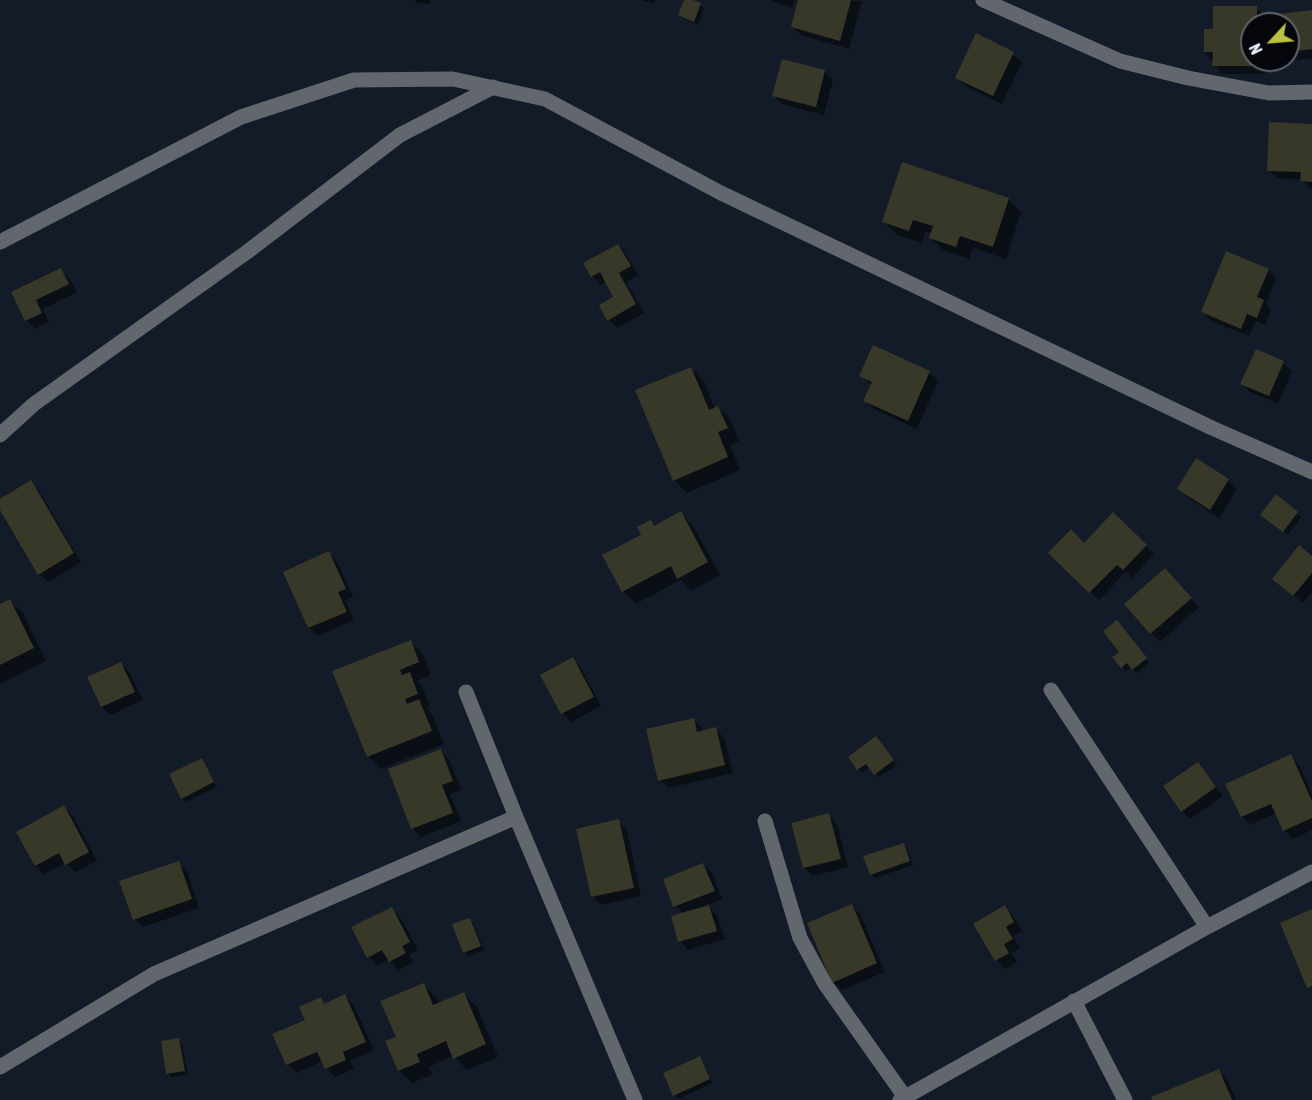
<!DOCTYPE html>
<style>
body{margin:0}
#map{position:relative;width:1312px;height:1100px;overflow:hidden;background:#141b28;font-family:"Asap Condensed",sans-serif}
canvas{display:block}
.north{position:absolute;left:1240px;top:12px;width:60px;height:60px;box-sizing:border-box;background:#04060b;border:2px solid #60646b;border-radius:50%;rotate:244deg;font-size:16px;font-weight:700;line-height:24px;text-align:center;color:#ebf0fa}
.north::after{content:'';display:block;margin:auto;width:21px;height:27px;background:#bdbf43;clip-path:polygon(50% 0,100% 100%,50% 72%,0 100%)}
</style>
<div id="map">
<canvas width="1312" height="1100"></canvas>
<div class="north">N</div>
</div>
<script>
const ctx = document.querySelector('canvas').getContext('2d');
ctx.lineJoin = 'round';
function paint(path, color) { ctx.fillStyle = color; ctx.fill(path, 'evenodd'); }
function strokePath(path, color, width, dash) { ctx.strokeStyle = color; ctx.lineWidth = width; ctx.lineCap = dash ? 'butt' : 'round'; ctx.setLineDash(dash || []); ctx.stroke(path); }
const shadow = new Path2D(`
 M 414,0 L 431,0 L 430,4 L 417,3 Z
 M 641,0 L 655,0 L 654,4 Z
 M 686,0 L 701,5 L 704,9 L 698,25 L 680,15 Z
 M 770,0 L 795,0 L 792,8 Z
 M 800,0 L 862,1 L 849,49 L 801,35 L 793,27 Z
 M 1256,8 L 1265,16 L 1265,24 L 1252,24 L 1252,60 L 1265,60 L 1265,74 L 1222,74 L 1205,52 L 1215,30 Z
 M 1312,11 L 1312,58 L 1295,60 L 1288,54 L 1288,24 L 1283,24 Z
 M 977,35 L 1013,54 L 1022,62 L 1002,104 L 965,86 L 957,77 Z
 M 824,71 L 833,80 L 824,115 L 782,104 L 774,95 Z
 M 1312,126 L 1312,189 L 1302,180 L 1277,178 L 1268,170 Z
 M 1008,199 L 1021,212 L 1006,259 L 973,248 L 969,259 L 943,250 L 930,237 L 932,234 L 925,231 L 922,243 L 897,235 L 884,222 Z
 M 618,245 L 626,254 L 638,275 L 626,282 L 644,313 L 617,328 L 609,320 L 615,298 L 606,281 L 601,285 L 592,276 Z
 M 60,269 L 69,278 L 77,292 L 43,309 L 49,322 L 35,329 L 26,320 L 13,293 Z
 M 1268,270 L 1276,279 L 1266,304 L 1271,310 L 1265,325 L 1256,321 L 1249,336 L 1211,321 L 1203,312 Z
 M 873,347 L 930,372 L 938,381 L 917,429 L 874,409 L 865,401 L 872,385 L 861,375 Z
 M 1256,351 L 1283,363 L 1292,371 L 1278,404 L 1250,392 L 1242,383 Z
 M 691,368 L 704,381 L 715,409 L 718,407 L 731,420 L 739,441 L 730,445 L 740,470 L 687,493 L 674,480 Z
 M 1196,460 L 1228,481 L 1237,489 L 1219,518 L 1187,497 L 1179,489 Z
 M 31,482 L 39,491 L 81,562 L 48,582 L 39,574 L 0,507 L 0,501 Z
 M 1277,497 L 1301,517 L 1288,535 L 1266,518 Z
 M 681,513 L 693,526 L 720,575 L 691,591 L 681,580 L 636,604 L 623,591 L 643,535 L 651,522 L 656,527 Z
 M 1113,515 L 1154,554 L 1132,578 L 1126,572 L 1099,600 L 1050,553 L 1084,545 Z
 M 329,553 L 337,562 L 353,597 L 345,600 L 354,620 L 318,636 L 309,627 Z
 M 1312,558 L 1312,592 L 1303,603 L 1283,587 Z
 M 1173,578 L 1199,607 L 1160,642 L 1126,605 Z
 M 10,601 L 23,613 L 46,661 L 0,684 L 0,606 Z
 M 1121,626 L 1149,663 L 1137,673 L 1131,667 L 1126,671 L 1122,667 Z
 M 410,641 L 423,654 L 431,675 L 417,681 L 422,686 L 430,707 L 426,708 L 432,714 L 444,744 L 381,769 L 368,756 Z
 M 573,659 L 581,668 L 601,706 L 571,722 L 563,713 Z
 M 121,663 L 129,672 L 143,700 L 110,715 L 102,707 Z
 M 693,719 L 702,728 L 703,732 L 716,729 L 724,738 L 733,773 L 668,788 L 660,780 Z
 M 880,742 L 897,765 L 879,777 L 870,767 L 862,773 L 850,757 Z
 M 441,750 L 449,759 L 461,790 L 450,794 L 461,821 L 421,837 L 413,829 L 390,770 Z
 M 1290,756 L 1299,765 L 1312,794 L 1312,830 L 1293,839 L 1284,830 L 1277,813 L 1250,825 L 1242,816 Z
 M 201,759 L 217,787 L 186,802 L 182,798 Z
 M 1198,764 L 1223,796 L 1190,819 L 1182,811 Z
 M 64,807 L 73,816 L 97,861 L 75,872 L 66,863 L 44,874 L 36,866 L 18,832 Z
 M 828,815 L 837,824 L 848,867 L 813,876 L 804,867 Z
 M 618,821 L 627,830 L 641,896 L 601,905 L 592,896 Z
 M 904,844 L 907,848 L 913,865 L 875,878 L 871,874 Z
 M 178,863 L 187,871 L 199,908 L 143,927 L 134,919 Z
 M 703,865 L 712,873 L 722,899 L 707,905 L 717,915 L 725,939 L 688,950 L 680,941 L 683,914 L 675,906 Z
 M 852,906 L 860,914 L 885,972 L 842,990 L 833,982 Z
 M 1004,907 L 1013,916 L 1022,931 L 1013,936 L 1020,948 L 1011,953 L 1017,962 L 1005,969 L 997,960 L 975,925 Z
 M 391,909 L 400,917 L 418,950 L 409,954 L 414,962 L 399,970 L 389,959 L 377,965 L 368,957 Z
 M 469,919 L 473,923 L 484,950 L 469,956 L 465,952 Z
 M 423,985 L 436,997 L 439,1004 L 464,994 L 477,1007 L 498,1057 L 467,1070 L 454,1056 L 429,1067 L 432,1075 L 412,1083 L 399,1070 L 397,1037 Z
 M 345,996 L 353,1004 L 374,1050 L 350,1061 L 354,1069 L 335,1077 L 326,1068 L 323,1061 L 296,1073 L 288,1064 L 307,1021 L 321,999 L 326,1005 Z
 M 179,1040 L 182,1044 L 188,1075 L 172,1077 L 168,1074 Z
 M 699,1058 L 703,1062 L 712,1083 L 678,1099 L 674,1095 Z
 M 1218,1070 L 1227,1079 L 1236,1100 L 1154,1100 Z`);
const building = new Path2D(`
 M 684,0 L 693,0 L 701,3 L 694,22 L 678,15 Z
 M 798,0 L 851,0 L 840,41 L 791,27 Z
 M 1213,6 L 1257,6 L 1257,24 L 1252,24 L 1252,60 L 1257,60 L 1257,66 L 1212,66 L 1213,52 L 1204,52 L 1204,29 L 1213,29 Z
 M 1312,10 L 1312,49 L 1288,52 L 1288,24 L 1281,24 L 1280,14 Z
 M 976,33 L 1014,52 L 993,96 L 955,78 Z
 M 782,59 L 825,70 L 816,107 L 772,96 Z
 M 1269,122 L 1312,124 L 1312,182 L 1300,181 L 1301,172 L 1267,171 Z
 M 902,162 L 1009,198 L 993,247 L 960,236 L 956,247 L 929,238 L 933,226 L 913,220 L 909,231 L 882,222 Z
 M 618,244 L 631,266 L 619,273 L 636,304 L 607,321 L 599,305 L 613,297 L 600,272 L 591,277 L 583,263 Z
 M 1226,251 L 1269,269 L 1257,297 L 1264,300 L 1257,318 L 1247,314 L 1241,329 L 1201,312 Z
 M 61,268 L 69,284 L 36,300 L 42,313 L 25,321 L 11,292 Z
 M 873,345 L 930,371 L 908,421 L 863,401 L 872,382 L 859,376 Z
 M 1256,349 L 1284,361 L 1269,396 L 1240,384 Z
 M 691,367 L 709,410 L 718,406 L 728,428 L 718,432 L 728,457 L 673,481 L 635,390 Z
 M 1196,458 L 1229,479 L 1210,510 L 1177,489 Z
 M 31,480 L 74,553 L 38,575 L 0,510 L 0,499 Z
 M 1276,494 L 1298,512 L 1283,532 L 1260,515 Z
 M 681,511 L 708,562 L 677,579 L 671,566 L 622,592 L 602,555 L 641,535 L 637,527 L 651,520 L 654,526 Z
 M 1113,512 L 1147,545 L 1123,570 L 1117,565 L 1089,593 L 1048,553 L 1071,529 L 1084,543 Z
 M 1299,545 L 1312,556 L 1312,573 L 1293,596 L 1272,579 Z
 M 329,551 L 346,589 L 338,592 L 347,612 L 308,628 L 283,572 Z
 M 1165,568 L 1192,598 L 1150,634 L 1124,604 Z
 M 10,599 L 34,648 L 0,665 L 0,604 Z
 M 1117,620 L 1147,658 L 1132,670 L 1127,663 L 1121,668 L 1112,657 L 1119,652 L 1103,631 Z
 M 411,640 L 419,662 L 400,670 L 402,675 L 410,672 L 418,694 L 405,699 L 407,704 L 419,699 L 432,731 L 367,757 L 332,671 Z
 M 573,657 L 594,697 L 561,714 L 540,675 Z
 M 121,662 L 135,692 L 101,707 L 87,677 Z
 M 694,718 L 697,732 L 716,727 L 725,765 L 658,781 L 646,729 Z
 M 876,736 L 894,760 L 874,775 L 866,764 L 857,770 L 848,757 Z
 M 441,749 L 453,781 L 442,785 L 453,813 L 411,829 L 388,769 Z
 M 1291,754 L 1312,801 L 1312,818 L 1283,831 L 1271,804 L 1241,817 L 1225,784 Z
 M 202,758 L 214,782 L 181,799 L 169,774 Z
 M 1198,762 L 1216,787 L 1181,812 L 1163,786 Z
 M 64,805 L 89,852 L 65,865 L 59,853 L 35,866 L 16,832 Z
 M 829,813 L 841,859 L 803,868 L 791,823 Z
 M 619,819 L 634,888 L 591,897 L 576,829 Z
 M 904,843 L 910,861 L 870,875 L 863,856 Z
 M 179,861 L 192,899 L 133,920 L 119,881 Z
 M 703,863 L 715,891 L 673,907 L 663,879 Z
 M 852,904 L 877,963 L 832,983 L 807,923 Z
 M 709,905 L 717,931 L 678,942 L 671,916 Z
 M 1005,905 L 1014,922 L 1006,927 L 1013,939 L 1004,944 L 1009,953 L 995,961 L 973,924 Z
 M 392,907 L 410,942 L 402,946 L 406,953 L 389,962 L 382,950 L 367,958 L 351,927 Z
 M 1312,909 L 1312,986 L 1307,988 L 1280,923 Z
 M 470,918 L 481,946 L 463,953 L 452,924 Z
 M 424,983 L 433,1005 L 464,992 L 486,1044 L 453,1059 L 446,1041 L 417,1054 L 420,1062 L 398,1071 L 385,1041 L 396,1037 L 380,1001 Z
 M 345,994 L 366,1042 L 343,1052 L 346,1060 L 325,1069 L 317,1052 L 286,1065 L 272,1034 L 305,1020 L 299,1007 L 321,997 L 324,1004 Z
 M 179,1038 L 185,1071 L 166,1074 L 161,1041 Z
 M 700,1056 L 710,1079 L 673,1096 L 663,1073 Z
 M 1219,1069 L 1232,1100 L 1152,1100 L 1151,1097 Z`);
const minor = new Path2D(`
 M 983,0 L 1120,61 L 1188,78 L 1269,93 L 1312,92
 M 0,242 L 241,117 L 354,80 L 453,79 L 545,99 L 721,193 L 1212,428 L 1312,472
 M 0,435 L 34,404 L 247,252 L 400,135 L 493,87
 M 1051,690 L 1207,927
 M 466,692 L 516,817 L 635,1100
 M 765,821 L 800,938 L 825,984 L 905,1097
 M 1074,1001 L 1125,1100
 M 0,1067 L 154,974 L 516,817
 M 900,1100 L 1207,927 L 1312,872`);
paint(shadow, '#0007');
paint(building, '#373827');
strokePath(minor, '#62666d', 15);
</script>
